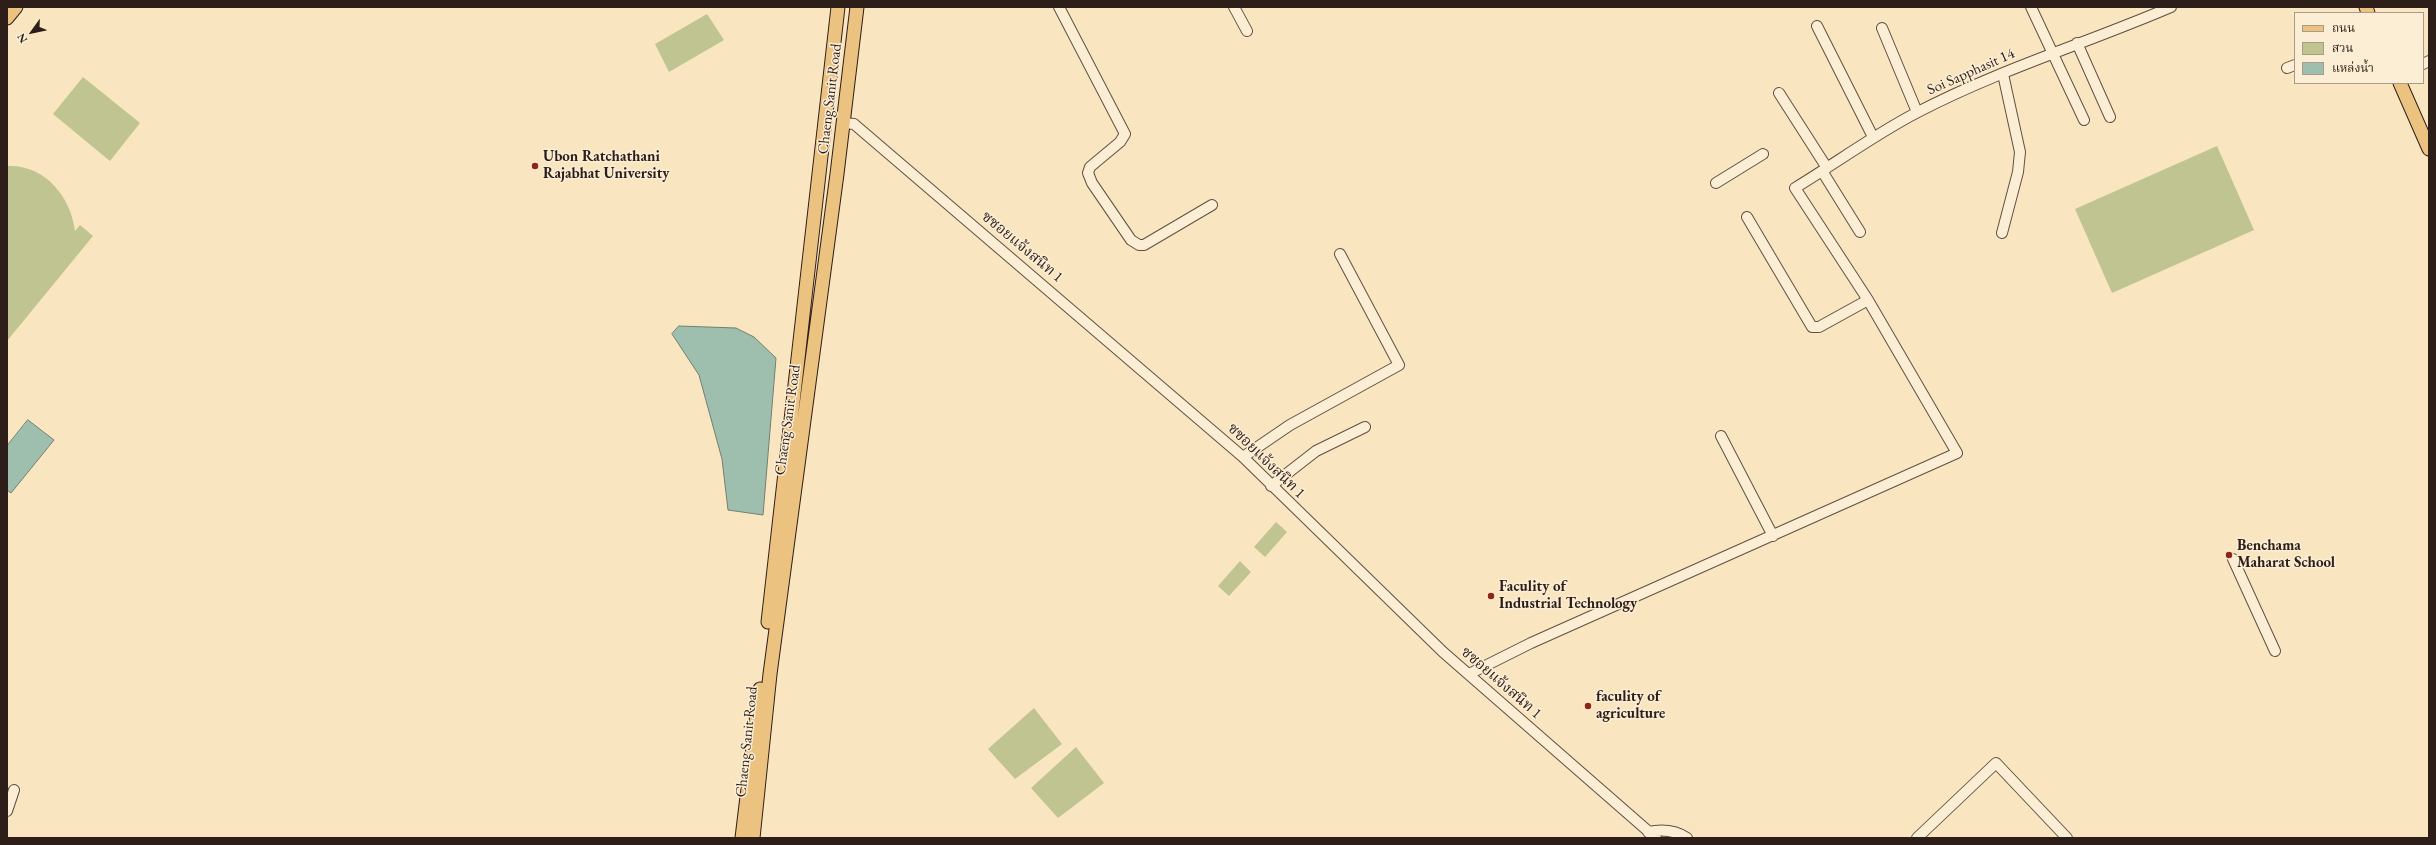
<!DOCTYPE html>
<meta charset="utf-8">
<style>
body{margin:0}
#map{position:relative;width:2436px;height:845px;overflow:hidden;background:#f9e5bf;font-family:"EB Garamond","Noto Serif Thai",serif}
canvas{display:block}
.frame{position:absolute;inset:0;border:8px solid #2e1e19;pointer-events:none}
.legend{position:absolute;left:2294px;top:12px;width:130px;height:72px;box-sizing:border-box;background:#fbeed5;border:1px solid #a99b8a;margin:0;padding:5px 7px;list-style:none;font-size:12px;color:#2e1e19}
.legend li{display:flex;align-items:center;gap:8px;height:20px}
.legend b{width:20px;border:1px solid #a99b8a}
.north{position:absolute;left:12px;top:12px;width:40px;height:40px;-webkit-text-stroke:3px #fbeed5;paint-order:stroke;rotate:237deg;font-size:11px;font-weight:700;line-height:16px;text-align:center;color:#2e1e19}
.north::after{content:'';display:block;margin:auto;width:14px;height:18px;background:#2e1e19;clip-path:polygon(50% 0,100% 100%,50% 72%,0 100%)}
</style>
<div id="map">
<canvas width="2436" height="845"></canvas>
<div class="frame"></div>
<ul class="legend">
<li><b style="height:5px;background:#ecc280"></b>ถนน</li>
<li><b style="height:11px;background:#bfc491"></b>สวน</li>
<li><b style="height:11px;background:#9ebfae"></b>แหล่งน้ำ</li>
</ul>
<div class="north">N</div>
</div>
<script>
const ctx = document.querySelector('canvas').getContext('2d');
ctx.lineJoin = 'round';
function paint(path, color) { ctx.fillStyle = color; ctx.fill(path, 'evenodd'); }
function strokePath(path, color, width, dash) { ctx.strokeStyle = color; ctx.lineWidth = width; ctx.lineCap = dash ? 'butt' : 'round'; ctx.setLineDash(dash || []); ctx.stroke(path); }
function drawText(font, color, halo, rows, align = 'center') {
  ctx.font = font + ' "EB Garamond","Noto Serif Thai",serif'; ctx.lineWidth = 3; ctx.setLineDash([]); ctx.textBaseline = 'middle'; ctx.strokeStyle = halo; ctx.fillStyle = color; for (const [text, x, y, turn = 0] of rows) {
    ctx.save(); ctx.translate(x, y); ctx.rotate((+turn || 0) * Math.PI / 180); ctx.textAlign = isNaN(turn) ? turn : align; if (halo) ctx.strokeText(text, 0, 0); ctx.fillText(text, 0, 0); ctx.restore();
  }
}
const green = new Path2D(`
 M 707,14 L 724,40 L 669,72 L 655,44 Z
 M 83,77 L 140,123 L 110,161 L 53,114 Z
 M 2217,146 L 2254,230 L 2112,293 L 2075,209 Z
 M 7,166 C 45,164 71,197 75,231 L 80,225 L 93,236 L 7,341 Z
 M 1276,522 L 1287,532 L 1265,557 L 1254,547 Z
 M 1240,561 L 1251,572 L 1229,596 L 1218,586 Z
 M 1034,708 L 1062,744 L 1015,779 L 988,749 Z
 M 1076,747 L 1104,783 L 1058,818 L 1031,788 Z`);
const water = new Path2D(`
 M 679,326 L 736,328 L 754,337 L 776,358 L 763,515 L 728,510 L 722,459 L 699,375 L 672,334 Z
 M 28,420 L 54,440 L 11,493 L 7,490 L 7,446 Z`);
const minor = new Path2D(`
 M 1059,7 L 1125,134 L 1120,142 L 1090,167 L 1088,173 L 1092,183 L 1131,240 L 1139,245 L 1144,245 L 1212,205
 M 1234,7 L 1247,31
 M 2031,7 L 2084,120
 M 1817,26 L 1873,137
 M 1882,28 L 1917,112
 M 2077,43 L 2110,117
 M 2423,64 L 2429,61
 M 2287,68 L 2295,65
 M 1779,93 L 1827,168
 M 843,123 L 854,124 L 1243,457 L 1443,652 L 1656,838
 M 1822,171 L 1860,232
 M 1716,183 L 1763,154
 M 1747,217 L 1812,327 L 1819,327 L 1868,300
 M 2002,233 L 2018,172 L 2020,152 L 2003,74
 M 1721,436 L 1773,536
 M 1243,457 L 1290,425 L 1399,365 L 1340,254
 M 1271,486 L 1316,451 L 1365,427
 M 2233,559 L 2275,651
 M 1469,674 L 1531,643 L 1957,453 L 1868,300 L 1795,188 C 1836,163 1874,135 1916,113 C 1998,70 2087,43 2171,7
 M 7,811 L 14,790
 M 1648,832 C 1663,829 1675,830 1687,838
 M 1917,838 L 1996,763 L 2067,838`);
const major = new Path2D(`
 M 2366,7 L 2368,13
 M 7,18 L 16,7
 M 2400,83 L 2429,149
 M 768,622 L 838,7
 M 742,838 L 760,689
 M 753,838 L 770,674 L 837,174 L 857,7`);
const markers = [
 [535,166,4,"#8f2418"],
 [2229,555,4,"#8f2418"],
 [1491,596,4,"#8f2418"],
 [1588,706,4,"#8f2418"]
];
const streetNames = [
 ["Soi Sapphasit 14",1971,72,-24],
 ["Chaeng Sanit Road",830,99,-83],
 ["ซซอยแจ้งสนิท 1",1022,247,40],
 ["Chaeng Sanit Road",788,420,-82],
 ["ซซอยแจ้งสนิท 1",1266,461,44],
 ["ซซอยแจ้งสนิท 1",1501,683,41],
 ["Chaeng Sanit Road",747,742,-84]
];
const poiNames = [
 ["Ubon Ratchathani",543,157],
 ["Rajabhat University",543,174],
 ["Benchama",2237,546],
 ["Maharat School",2237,563],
 ["Faculity of",1499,587],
 ["Industrial Technology",1499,604],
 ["faculity of",1596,697],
 ["agriculture",1596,714]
];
paint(green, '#bfc491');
paint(water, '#9ebfae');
strokePath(water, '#717f72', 1);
strokePath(minor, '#615042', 12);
strokePath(major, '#2e1e19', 15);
strokePath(minor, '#fbeed5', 10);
strokePath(major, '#ecc280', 13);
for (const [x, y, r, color] of markers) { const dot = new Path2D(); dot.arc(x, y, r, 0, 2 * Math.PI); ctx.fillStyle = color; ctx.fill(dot); strokePath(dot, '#fbeed5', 1.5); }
drawText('15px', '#2e1e19', '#fbeed5', streetNames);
drawText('bold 15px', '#2e1e19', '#fbeed5', poiNames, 'left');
</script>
